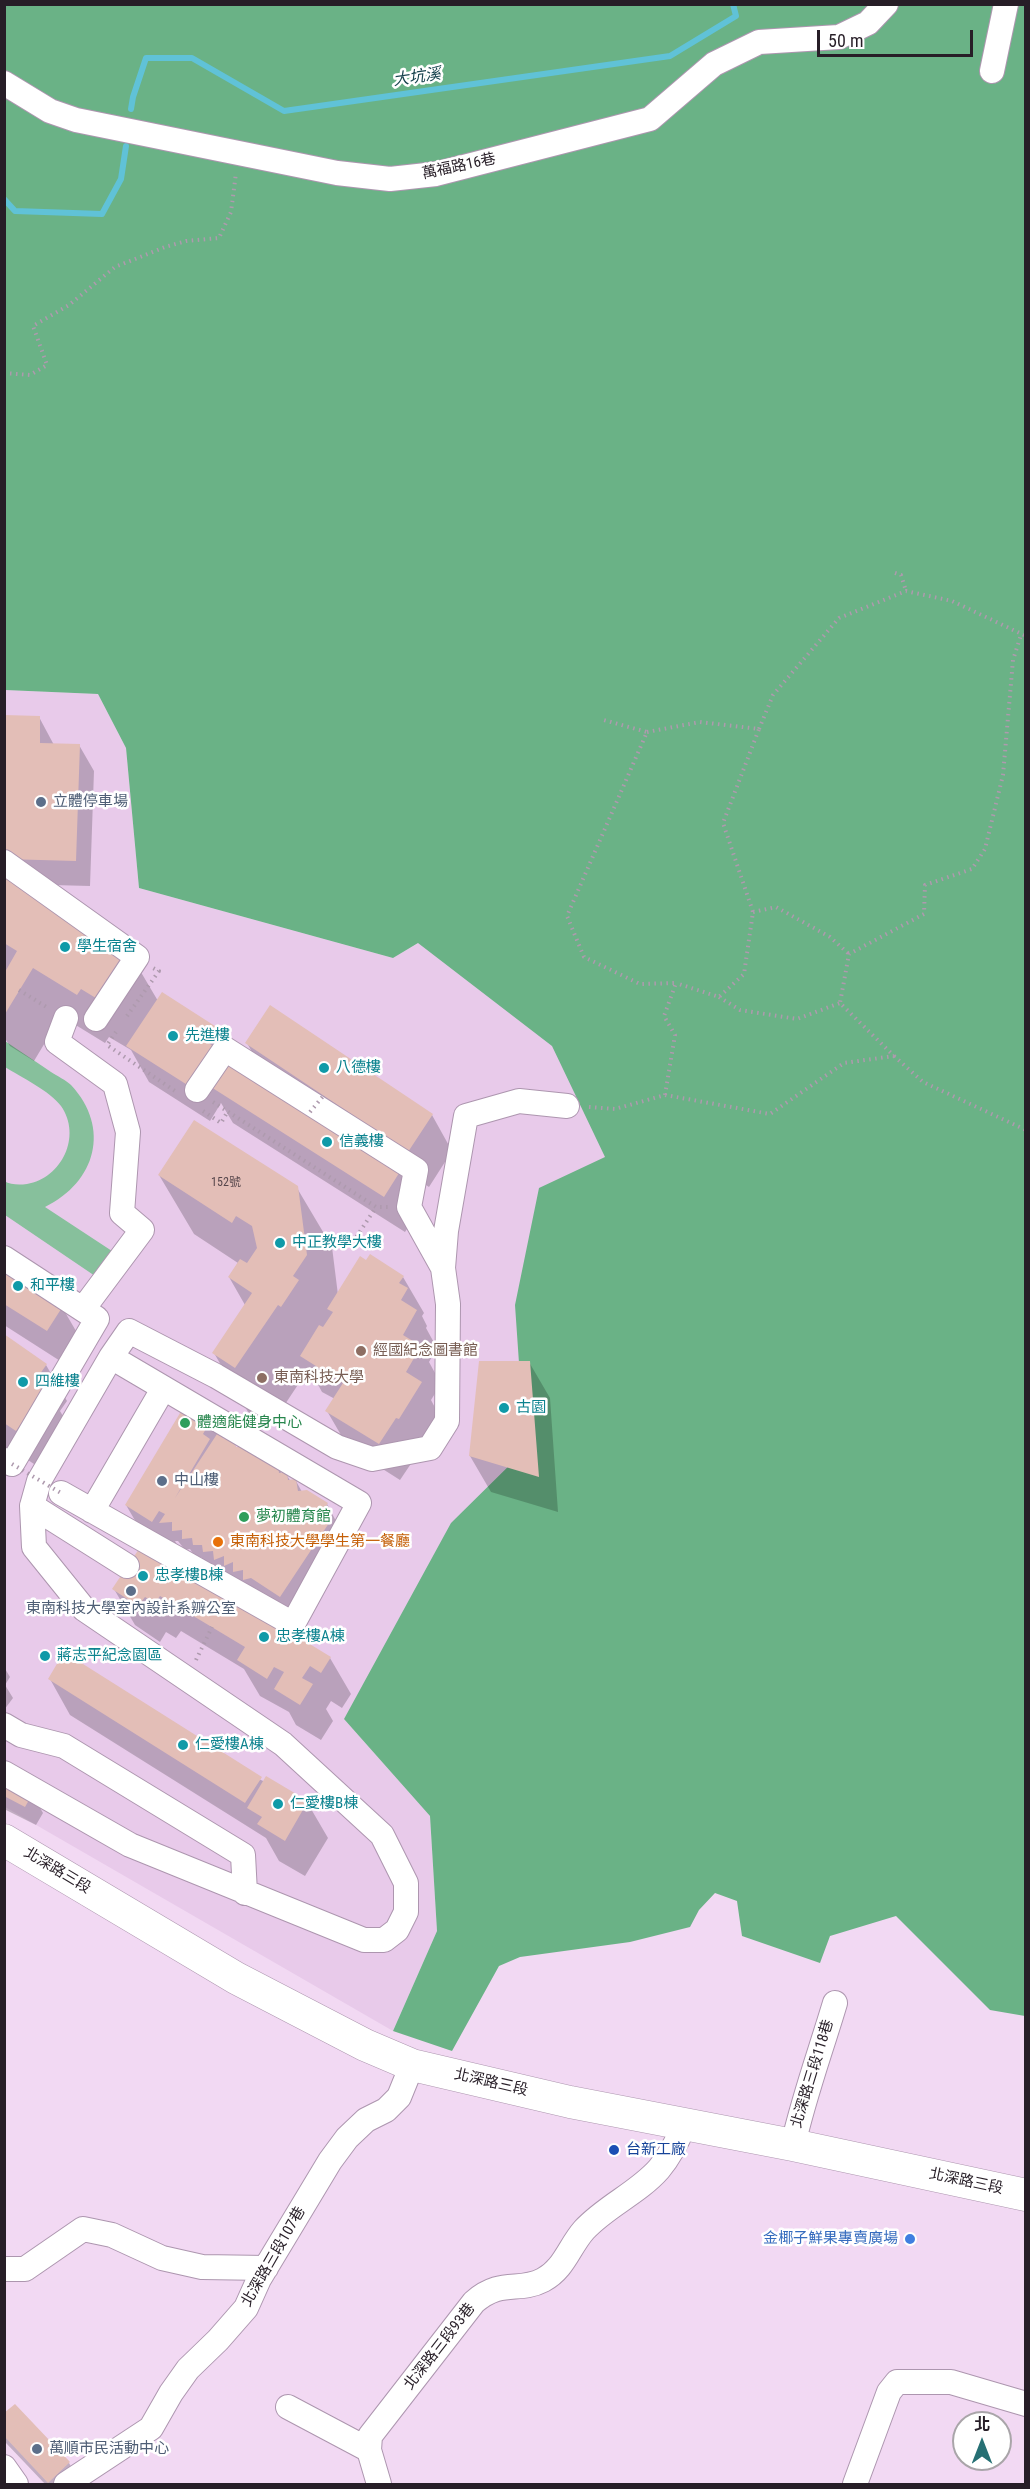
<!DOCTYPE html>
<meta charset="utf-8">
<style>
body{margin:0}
#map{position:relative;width:1030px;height:2489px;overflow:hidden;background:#f2d9f3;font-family:"Roboto Condensed","Noto Sans TC",sans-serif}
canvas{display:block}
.frame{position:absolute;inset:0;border:6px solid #271e27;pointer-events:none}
.north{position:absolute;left:952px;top:2411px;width:60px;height:60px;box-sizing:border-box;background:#fff;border:2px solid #a9a5a9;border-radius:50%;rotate:0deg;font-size:16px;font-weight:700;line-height:24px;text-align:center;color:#271e27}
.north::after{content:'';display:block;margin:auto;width:21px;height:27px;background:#267074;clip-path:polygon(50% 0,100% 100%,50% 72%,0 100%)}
.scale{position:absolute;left:817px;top:30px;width:156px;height:27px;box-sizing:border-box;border:3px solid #271e27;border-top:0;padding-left:8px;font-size:18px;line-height:21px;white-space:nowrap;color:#271e27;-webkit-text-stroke:4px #fff;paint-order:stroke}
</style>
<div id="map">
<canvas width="1030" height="2489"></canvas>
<div class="frame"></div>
<div class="north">北</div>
<div class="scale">50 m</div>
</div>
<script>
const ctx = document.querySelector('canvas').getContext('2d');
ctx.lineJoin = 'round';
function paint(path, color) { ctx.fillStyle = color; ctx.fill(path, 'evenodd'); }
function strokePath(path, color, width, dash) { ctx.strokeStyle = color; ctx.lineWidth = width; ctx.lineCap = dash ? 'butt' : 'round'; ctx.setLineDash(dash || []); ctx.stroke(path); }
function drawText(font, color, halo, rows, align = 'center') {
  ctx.font = font + ' "Roboto Condensed","Noto Sans TC",sans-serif'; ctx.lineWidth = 5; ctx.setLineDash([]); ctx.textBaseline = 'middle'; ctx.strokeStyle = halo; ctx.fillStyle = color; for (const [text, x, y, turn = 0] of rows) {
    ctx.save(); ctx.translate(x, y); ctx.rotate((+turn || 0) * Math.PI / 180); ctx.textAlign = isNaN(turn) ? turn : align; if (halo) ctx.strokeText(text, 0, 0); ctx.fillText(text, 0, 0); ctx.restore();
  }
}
const built = new Path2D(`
 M 841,668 L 525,1450 L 344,1719 L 430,1816 L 437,1931 L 393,2031 L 5,1807 L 4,690 L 98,694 L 126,748 L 139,888 L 393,958 L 496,897 Z`);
const green = new Path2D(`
 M 5,1041 C 20,1051 36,1062 51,1072 C 57,1076 66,1080 71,1085 C 111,1128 96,1182 45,1207 L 115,1253 L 98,1278 L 5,1215 L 4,1181 C 11,1185 19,1185 27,1184 C 62,1178 82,1136 61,1106 C 50,1091 21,1077 5,1067 Z`);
const forest = new Path2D(`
 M 4,5 L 1025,5 L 1025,2016 L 990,2010 L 896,1916 L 830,1936 L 820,1963 L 742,1936 L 737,1901 L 715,1893 L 699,1910 L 690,1927 L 630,1942 L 520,1957 L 499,1966 L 452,2051 L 393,2031 L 437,1931 L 430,1816 L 344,1719 L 451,1523 L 525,1450 L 515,1305 L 539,1188 L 605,1157 L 552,1046 L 418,943 L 393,958 L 139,888 L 126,748 L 98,694 L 5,690 Z`);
const shadow = new Path2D(`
 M 4,717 L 39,717 L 54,745 L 79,745 L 94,771 L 90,886 L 14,884 L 132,957 L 158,1001 L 217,1029 L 238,1065 L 267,1079 L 247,1043 L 432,1115 L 452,1151 L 429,1187 L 397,1166 L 421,1207 L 405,1232 L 233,1123 L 221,1103 L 210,1121 L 149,1082 L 131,1050 L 109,1037 L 105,1043 L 61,1016 L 34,1061 L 10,1046 L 4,1037 Z
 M 159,1175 L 297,1188 L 332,1247 L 338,1295 L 403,1277 L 424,1313 L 422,1316 L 427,1326 L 426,1328 L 437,1348 L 429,1362 L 441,1384 L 431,1400 L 441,1419 L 400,1480 L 348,1447 L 327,1411 L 335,1399 L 322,1392 L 309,1368 L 270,1427 L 248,1412 L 214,1353 L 245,1305 L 229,1277 L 238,1263 L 194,1234 Z
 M 4,1270 L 62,1307 L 83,1343 L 68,1366 L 4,1325 Z
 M 4,1336 L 46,1365 L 67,1401 L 60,1411 L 67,1423 L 37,1466 L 25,1458 L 4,1459 Z
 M 529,1362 L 550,1398 L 558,1512 L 491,1492 L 470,1456 Z
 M 211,1419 L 224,1441 L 232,1440 L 237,1449 L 248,1447 L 277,1466 L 282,1474 L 286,1474 L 291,1482 L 296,1481 L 302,1492 L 327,1504 L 337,1523 L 291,1615 L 215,1570 L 211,1563 L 205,1564 L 201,1557 L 195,1557 L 190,1549 L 185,1550 L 178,1541 L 175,1541 L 179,1548 L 147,1541 L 126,1505 Z
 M 165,1564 L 174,1578 L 330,1658 L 351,1694 L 342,1708 L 331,1701 L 326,1709 L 333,1721 L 321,1740 L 296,1725 L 289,1712 L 260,1696 L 244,1669 L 181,1631 L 176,1638 L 166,1632 L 160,1642 L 135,1625 L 114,1589 Z
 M 4,1667 L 10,1677 L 5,1685 L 13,1698 L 4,1710 Z
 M 50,1679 L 307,1802 L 328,1838 L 305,1876 L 279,1861 L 266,1838 L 70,1715 Z
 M 4,1779 L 32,1794 L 43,1813 L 36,1825 L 4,1809 Z
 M 15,2406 L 69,2463 L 80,2482 L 77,2484 L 45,2484 L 6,2443 L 4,2415 Z`);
const stream = new Path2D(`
 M 131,109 L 133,97 L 146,58 L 192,58 L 284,111 L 670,56 L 736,16 L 733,4
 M 4,199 L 15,211 L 102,214 L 121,179 L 126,146`);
const building = new Path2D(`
 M 4,715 L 40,716 L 40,743 L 80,744 L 76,861 L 4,859 Z
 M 4,876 L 133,956 L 104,1003 L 81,989 L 77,995 L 33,968 L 5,1014 L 5,972 L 17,951 L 4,943 Z
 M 162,992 L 218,1028 L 209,1043 L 214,1047 L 189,1086 L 126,1046 Z
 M 270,1005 L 433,1114 L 408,1152 L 245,1043 Z
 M 228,1060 L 401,1170 L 384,1197 L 211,1087 Z
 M 194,1120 L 298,1186 L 307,1255 L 293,1276 L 299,1280 L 281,1307 L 278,1305 L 235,1368 L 212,1353 L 252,1293 L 228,1277 L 240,1259 L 247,1263 L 257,1248 L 252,1226 L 236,1216 L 232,1223 L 158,1175 Z
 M 370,1254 L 404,1276 L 399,1283 L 408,1288 L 401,1300 L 417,1310 L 403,1335 L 421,1346 L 406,1372 L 422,1382 L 399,1419 L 396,1418 L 379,1444 L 325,1411 L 343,1383 L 300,1356 L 319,1325 L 323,1327 L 333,1312 L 327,1309 L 360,1256 L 366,1260 Z
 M 4,1268 L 63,1306 L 47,1331 L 4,1304 Z
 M 4,1334 L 47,1364 L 37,1378 L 47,1386 L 16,1431 L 4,1423 Z
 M 479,1361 L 530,1361 L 539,1477 L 469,1456 Z
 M 186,1403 L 212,1418 L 203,1434 L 210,1439 L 175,1498 L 219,1431 L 224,1439 L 233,1439 L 236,1447 L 248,1445 L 249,1453 L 260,1452 L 269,1457 L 270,1466 L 278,1464 L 279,1473 L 287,1472 L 288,1480 L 296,1479 L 298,1491 L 307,1490 L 328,1503 L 321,1514 L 331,1520 L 280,1597 L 251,1578 L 243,1580 L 243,1570 L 233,1572 L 233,1562 L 224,1566 L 224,1556 L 214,1560 L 213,1551 L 203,1552 L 202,1545 L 193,1545 L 192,1538 L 182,1539 L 182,1530 L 172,1531 L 172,1522 L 159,1523 L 165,1514 L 159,1511 L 152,1522 L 125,1505 Z
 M 141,1546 L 166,1563 L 160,1572 L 171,1579 L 180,1565 L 331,1657 L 321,1673 L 310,1666 L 302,1678 L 313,1684 L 300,1705 L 274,1689 L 284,1672 L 274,1667 L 267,1679 L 237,1660 L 245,1647 L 160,1596 L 155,1603 L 145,1597 L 138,1606 L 112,1589 Z
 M 64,1652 L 262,1777 L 245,1803 L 48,1679 Z
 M 266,1776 L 308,1801 L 285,1841 L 257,1824 L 262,1817 L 247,1808 Z
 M 4,1778 L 33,1793 L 25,1807 L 4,1796 Z
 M 15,2404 L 70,2462 L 48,2483 L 4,2436 L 4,2413 Z`);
const path = new Path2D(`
 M 4,373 L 30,375 L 47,365 L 33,326 L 69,305 L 115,267 L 165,247 L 186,241 L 219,238 L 231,212 L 236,173
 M 895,573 L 901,575 L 906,591
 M 759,729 L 773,695 L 839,618 L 906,591 L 952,601 L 1026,636
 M 647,732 L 700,722 L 759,729 L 723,823 L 753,912 L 744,974 L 719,997 L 676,983
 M 753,912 L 776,907 L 830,937 L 849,954
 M 19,990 L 48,1008
 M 719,997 L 740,1010 L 797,1019 L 840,1003
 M 127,1016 L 159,971 L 153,968
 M 116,1032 L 107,1045 L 175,1091
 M 894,1056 L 923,1082 L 1026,1130
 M 665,1095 L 770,1114 L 844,1063 L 894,1056 L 840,1003 L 849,954 L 924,914 L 925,885 L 972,869 L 985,849 L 1003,775 L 1013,660 L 1021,635
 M 213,1102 L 376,1207 L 388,1207
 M 589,1107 L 615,1109 L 665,1095 L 675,1035 L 664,1016 L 676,983 L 640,984 L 584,957 L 567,916 L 647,732 L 600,719
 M 203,1111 L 221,1123 L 228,1111
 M 350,1247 L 376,1207
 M 196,1660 L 212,1627`);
const minor = new Path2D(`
 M 992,71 L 1006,4
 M 4,83 L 50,111 L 76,120 L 337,173 L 390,179 L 436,174 L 650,119 L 714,64 L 759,42 L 839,37 L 868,23 L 886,4
 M 4,862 L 137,957 L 96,1019
 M 66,1018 L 57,1042 L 115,1084 L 128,1132 L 122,1213 L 142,1230 L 83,1309
 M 4,1258 L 96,1318
 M 443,1268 L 446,1231 L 466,1116 L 519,1101 L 567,1106
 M 4,1460 L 12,1464 L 97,1319
 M 61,1493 L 293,1624 L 359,1503 L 111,1357
 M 32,1506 L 127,1566
 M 92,1511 L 163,1389
 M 4,1725 L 21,1735 L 64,1746 L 243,1855 L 245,1893
 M 4,1773 L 130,1845 L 364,1940 L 384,1940 L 397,1930 L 406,1912 L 406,1883 L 382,1835 L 283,1744 L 84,1609 L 34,1547 L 32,1506 L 39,1481 L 111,1357 L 129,1331 L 216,1376 L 337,1447 L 372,1459 L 430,1448 L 447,1421 L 448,1304 L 443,1268 L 409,1207 L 416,1170 L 225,1049 L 197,1090
 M 793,2145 C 804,2096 821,2050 835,2003
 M 4,2269 L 25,2269 L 83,2229 L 112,2235 L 162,2258 L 202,2267 L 266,2268
 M 288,2407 L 369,2450
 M 4,2467 L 16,2484
 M 66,2484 L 151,2428 L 171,2393 L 188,2369 L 218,2340 L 246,2308 L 259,2279 L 330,2161 L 347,2138 L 366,2120 L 386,2110 L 399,2097 L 412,2065
 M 379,2484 L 369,2450 L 370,2436 L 474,2302 C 502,2278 518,2293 543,2280 C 564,2269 569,2247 584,2230 C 606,2206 638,2193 659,2169 C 670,2156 678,2140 684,2125
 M 855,2484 L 889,2392 L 897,2382 L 951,2382 L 1026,2404`);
const major = new Path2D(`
 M 4,1840 L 236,1978 L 365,2045 L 412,2065 L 570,2102 L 793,2145 L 1026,2195`);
const pathBridge = new Path2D(`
 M 310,1112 L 324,1095
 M 12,1464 L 61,1493`);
const markers = [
 [41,802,6,"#5c6f8a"],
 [65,947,6,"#0f9aa8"],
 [173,1036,6,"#0f9aa8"],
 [324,1068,6,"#0f9aa8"],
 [327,1142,6,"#0f9aa8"],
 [280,1243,6,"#0f9aa8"],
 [18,1286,6,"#0f9aa8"],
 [361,1351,6,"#8d6e63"],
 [262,1378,6,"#8d6e63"],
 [23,1382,6,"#0f9aa8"],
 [504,1408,6,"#0f9aa8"],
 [185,1423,6,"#2e9e5b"],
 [162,1481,6,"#5c6f8a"],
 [244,1517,6,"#2e9e5b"],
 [218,1542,6,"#e8710a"],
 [143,1576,6,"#0f9aa8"],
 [131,1591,6,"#5c6f8a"],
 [264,1637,6,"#0f9aa8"],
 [45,1656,6,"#0f9aa8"],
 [183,1745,6,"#0f9aa8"],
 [278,1804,6,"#0f9aa8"],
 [614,2150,6,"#1a4fb4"],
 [910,2239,6,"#3f7fe0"],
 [37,2449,6,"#5c6f8a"]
];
const numberNames = [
 ["152號",226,1183]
];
const streetNames = [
 ["萬福路16巷",459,167,-12],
 ["北深路三段",57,1871,31],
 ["北深路三段118巷",813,2074,-73],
 ["北深路三段",491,2083,13],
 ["北深路三段",966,2182,12],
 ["北深路三段107巷",274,2257,-60],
 ["北深路三段93巷",440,2347,-52]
];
const serviceNames = [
 ["立體停車場",53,802],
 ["中山樓",174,1481],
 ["東南科技大學室內設計系辧公室",131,1609,"center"],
 ["萬順市民活動中心",49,2449]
];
const cultureNames = [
 ["學生宿舍",77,947],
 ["先進樓",185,1036],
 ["八德樓",336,1068],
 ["信義樓",339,1142],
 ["中正教學大樓",292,1243],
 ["和平樓",30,1286],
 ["四維樓",35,1382],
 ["古園",516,1408],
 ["忠孝樓B棟",155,1576],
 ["忠孝樓A棟",276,1637],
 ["蔣志平紀念園區",57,1656],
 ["仁愛樓A棟",195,1745],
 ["仁愛樓B棟",290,1804]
];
const educationNames = [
 ["經國紀念圖書館",373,1351],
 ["東南科技大學",274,1378]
];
const leisureNames = [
 ["體適能健身中心",197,1423],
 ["夢初體育館",256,1517]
];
const foodNames = [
 ["東南科技大學學生第一餐廳",230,1542]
];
const transitNames = [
 ["台新工廠",626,2150]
];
const shopNames = [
 ["金椰子鮮果專賣廣場",898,2239]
];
const waterNames = [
 ["大坑溪",417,78,-8]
];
paint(built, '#e8caea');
paint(green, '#87c09c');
paint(forest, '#6ab286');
paint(shadow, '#0003');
strokePath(stream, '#60c2d7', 6);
paint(building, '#e3beb7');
strokePath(minor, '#ad96af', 26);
strokePath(major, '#ad96af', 33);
strokePath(path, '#ae9aae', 4, [1.5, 4.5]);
strokePath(minor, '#fff', 24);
strokePath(major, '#fff', 32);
strokePath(pathBridge, '#ae9aae', 4, [1.5, 4.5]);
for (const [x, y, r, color] of markers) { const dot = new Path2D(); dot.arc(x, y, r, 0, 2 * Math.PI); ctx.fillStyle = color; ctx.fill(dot); strokePath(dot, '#fff', 2); }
drawText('12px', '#56464b', null, numberNames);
drawText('15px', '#271e27', '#fff', streetNames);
drawText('15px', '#4e5e75', '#fff', serviceNames, 'left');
drawText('15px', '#0d838f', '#fff', cultureNames, 'left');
drawText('15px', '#785e54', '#fff', educationNames, 'left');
drawText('15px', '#27864d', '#fff', leisureNames, 'left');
drawText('15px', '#c56008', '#fff', foodNames, 'left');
drawText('15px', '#164399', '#fff', transitNames, 'left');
drawText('15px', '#366cbe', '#fff', shopNames, 'right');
drawText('italic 16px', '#18444e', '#fff', waterNames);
</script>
